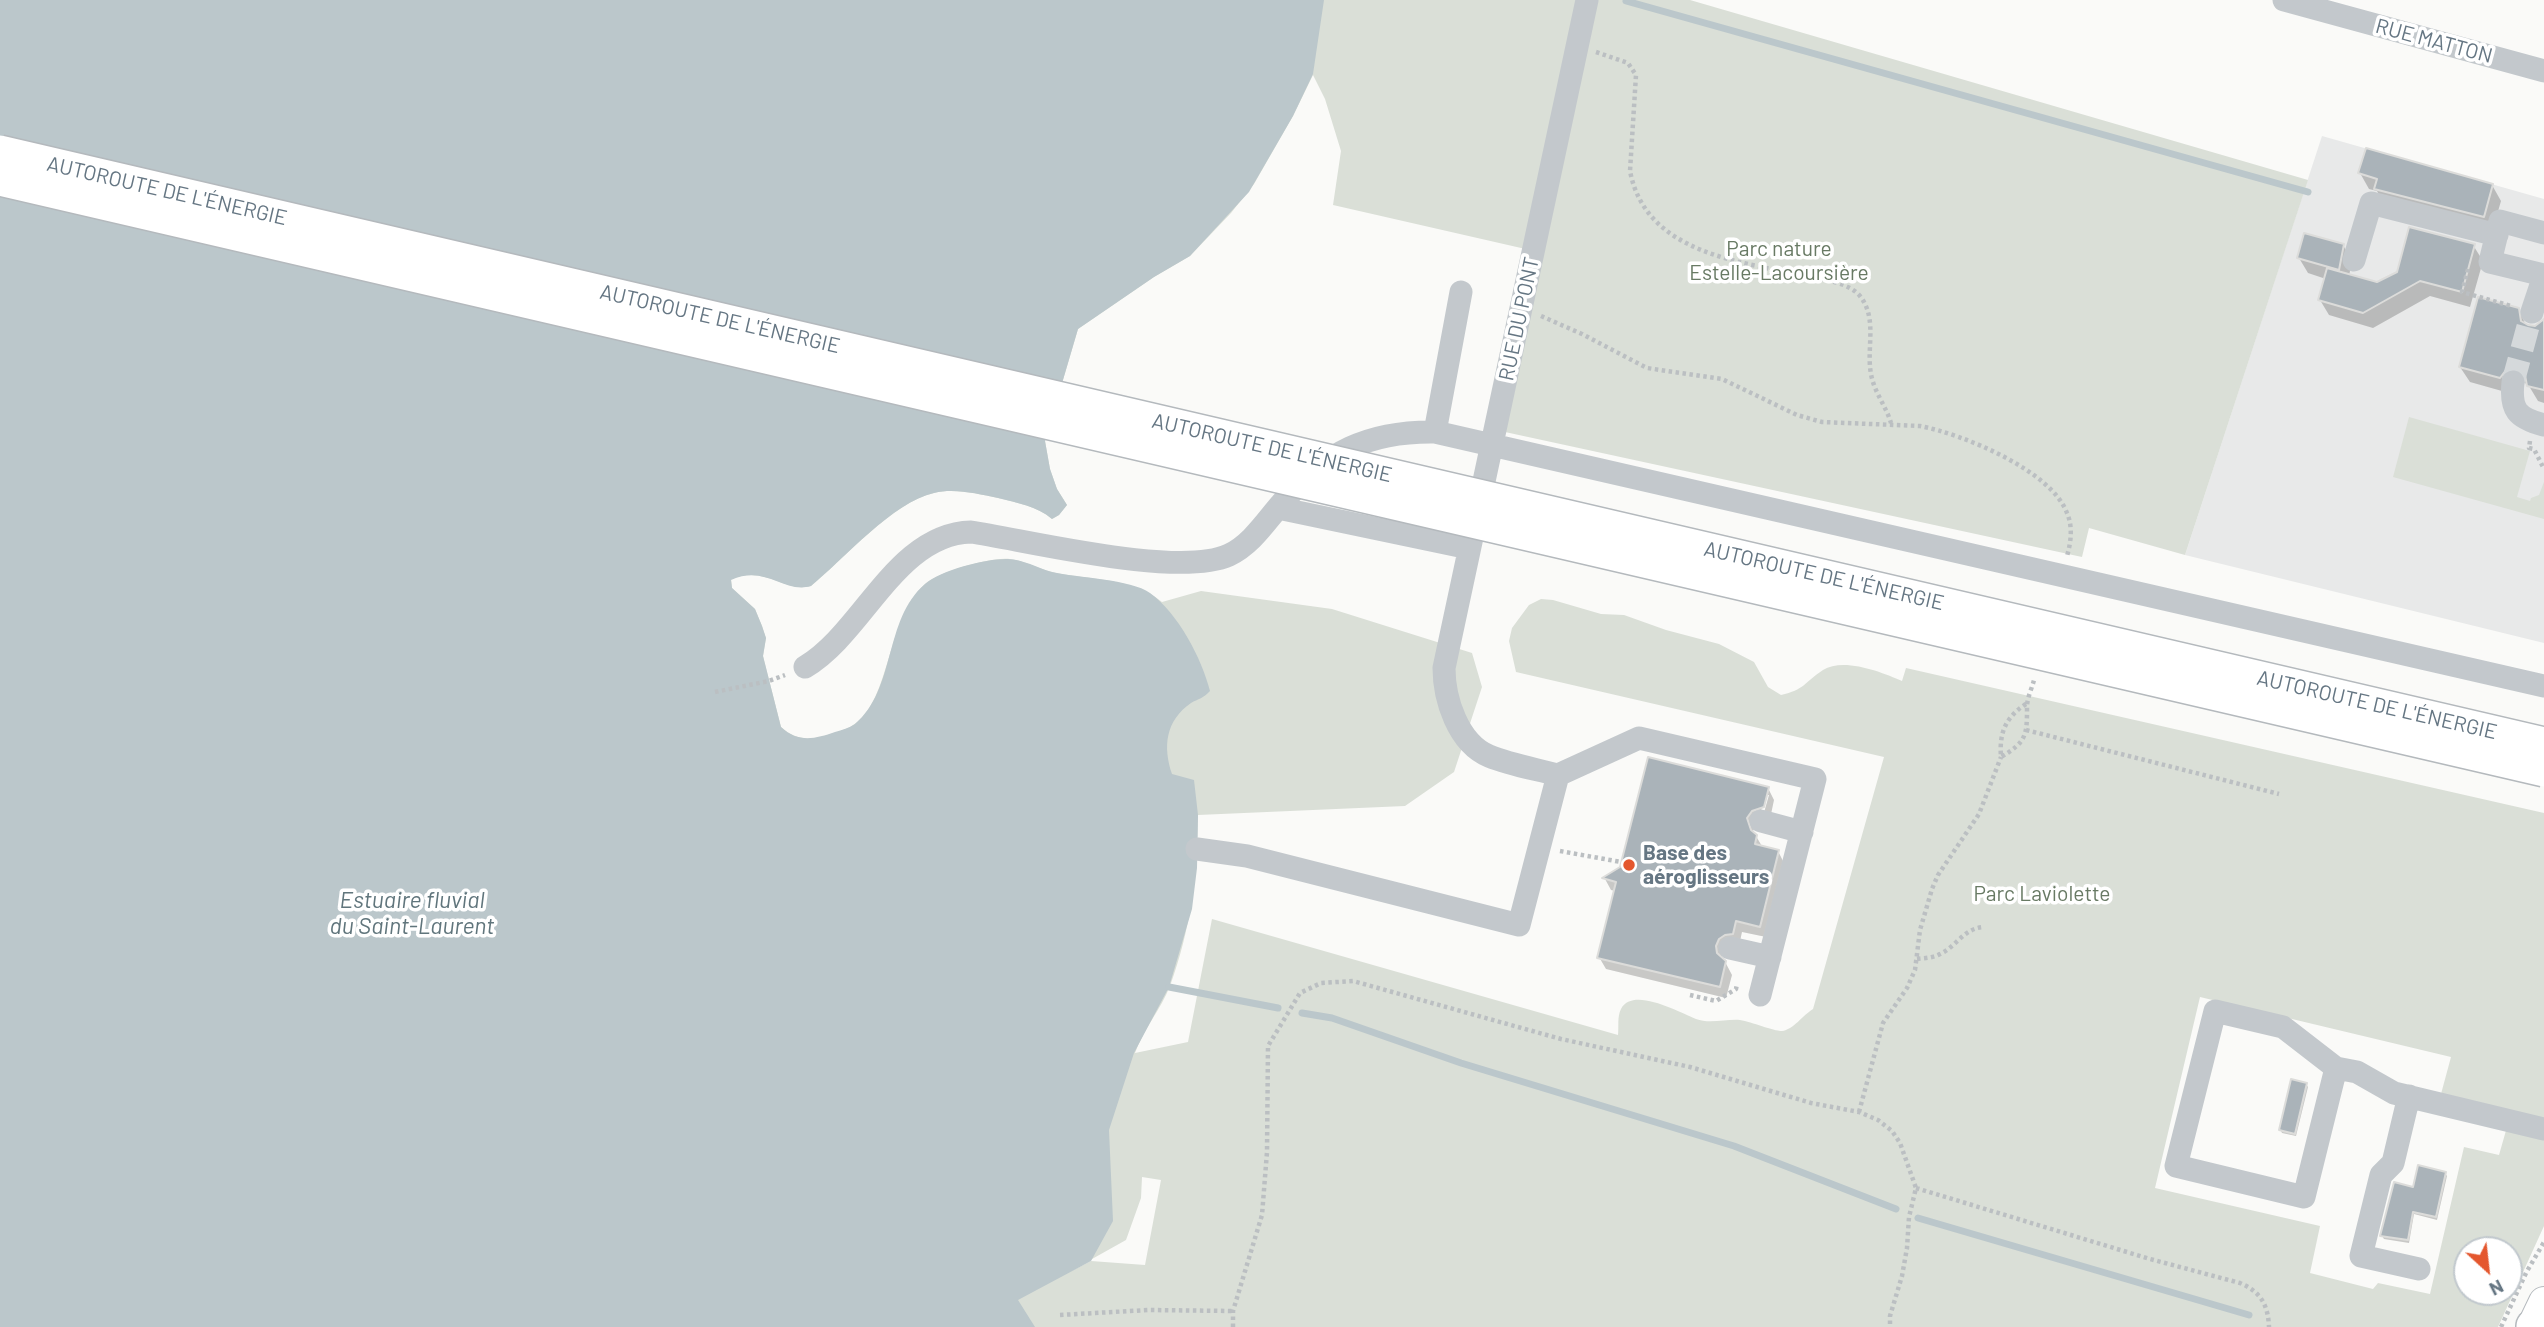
<!DOCTYPE html>
<meta charset="utf-8">
<style>
body{margin:0}
#map{position:relative;width:2544px;height:1327px;overflow:hidden;background:#fafaf8;font-family:Barlow,sans-serif}
canvas{display:block}
.north{position:absolute;left:2453px;top:1236px;width:70px;height:70px;box-sizing:border-box;background:#fff;border:2px solid #c1c8cd;border-radius:50%;rotate:153deg;font-size:19px;font-weight:700;line-height:28px;text-align:center;color:#657683}
.north::after{content:'';display:block;margin:auto;width:24px;height:32px;background:#e4572e;clip-path:polygon(50% 0,100% 100%,50% 72%,0 100%)}
</style>
<div id="map">
<canvas width="2544" height="1327"></canvas>
<div class="north">N</div>
</div>
<script>
const ctx = document.querySelector('canvas').getContext('2d');
ctx.lineJoin = 'round';
function paint(path, color) { ctx.fillStyle = color; ctx.fill(path, 'evenodd'); }
function strokePath(path, color, width, dash) { ctx.strokeStyle = color; ctx.lineWidth = width; ctx.lineCap = dash ? 'butt' : 'round'; ctx.setLineDash(dash || []); ctx.stroke(path); }
function drawText(font, color, halo, rows, align = 'center') {
  ctx.font = font + ' Barlow,sans-serif'; ctx.lineWidth = 7; ctx.setLineDash([]); ctx.textBaseline = 'middle'; ctx.strokeStyle = halo; ctx.fillStyle = color; for (const [text, x, y, turn = 0] of rows) {
    ctx.save(); ctx.translate(x, y); ctx.rotate((+turn || 0) * Math.PI / 180); ctx.textAlign = isNaN(turn) ? turn : align; if (halo) ctx.strokeText(text, 0, 0); ctx.fillText(text, 0, 0); ctx.restore();
  }
}
const built = new Path2D(`
 M 2322,136 L 2544,199 L 2544,643 L 2185,555 Z`);
const green = new Path2D(`
 M 798,0 L 1690,0 L 2308,180 L 2185,555 L 2089,528 L 2082,557 L 1505,432 L 1543,253 L 1333,205 L 1341,151 L 1325,99 L 1313,75 L 1293,116 L 1254,184 L 1231,213 L 1190,256 L 1154,277 L 1078,329 L 1045,441 L 1050,469 L 1057,489 L 1067,505 L 1059,515 L 1052,519 C 1037,506 1017,503 998,498 C 977,494 955,488 934,493 C 893,502 844,559 811,586 C 784,593 766,565 731,579 L 732,588 L 755,609 L 762,626 L 766,638 L 763,656 L 781,727 C 794,739 809,741 825,736 C 833,733 843,731 850,727 C 891,706 885,620 925,584 C 938,572 992,556 1010,559 C 1025,561 1041,570 1056,573 C 1092,580 1133,578 1162,602 L 1201,591 L 1332,609 L 1472,653 L 1482,687 L 1454,772 L 1405,806 L 1198,815 C 1197,876 1191,928 1170,986 C 1161,1009 1143,1030 1135,1053 L 1188,1042 L 1212,919 L 1618,1035 C 1619,1026 1617,1017 1621,1009 C 1633,986 1680,1013 1696,1019 C 1709,1024 1726,1019 1740,1020 C 1752,1022 1773,1031 1782,1031 C 1793,1030 1803,1015 1813,1009 L 1884,757 L 1516,672 L 1509,641 L 1512,628 L 1529,605 L 1541,599 L 1553,600 L 1601,614 L 1624,615 L 1666,630 L 1719,644 L 1754,662 L 1768,687 L 1781,695 C 1804,690 1805,682 1823,670 C 1843,657 1882,672 1902,681 L 1906,668 L 2544,813 L 2544,1119 L 2441,1094 L 2451,1057 L 2200,997 L 2155,1188 L 2320,1226 L 2310,1273 L 2373,1289 L 2378,1283 L 2430,1294 L 2464,1147 L 2499,1155 L 2507,1127 L 2544,1140 L 2544,1226 L 2498,1327 L 542,1327 ZM 1142,1177 L 1161,1180 L 1145,1265 L 1091,1261 L 1067,1273 L 1126,1240 L 1141,1198 ZM 2467,1250 L 2509,1250 L 2509,1292 L 2467,1292 Z
 M 2409,417 L 2530,451 L 2517,497 L 2530,501 L 2531,498 L 2539,495 L 2544,482 L 2544,519 L 2393,477 Z`);
const water = new Path2D(`
 M 0,0 L 1324,0 L 1313,74 L 1293,116 L 1249,192 L 1190,256 L 1154,277 L 1078,329 L 1045,441 L 1050,469 L 1057,489 L 1067,505 L 1059,515 L 1052,519 C 1037,506 1017,503 998,498 C 977,494 955,488 934,493 C 893,502 844,559 811,586 C 783,594 766,564 731,580 L 732,588 L 755,609 L 762,626 L 766,638 L 763,656 L 781,727 C 798,743 815,739 835,732 C 842,730 849,728 855,724 C 897,688 883,620 925,584 C 941,570 985,559 1006,559 C 1020,558 1038,568 1052,572 C 1077,578 1131,579 1150,593 C 1178,613 1202,659 1210,691 C 1204,698 1198,699 1191,703 C 1165,721 1163,747 1172,774 L 1194,780 L 1198,815 L 1197,868 L 1192,909 L 1169,987 L 1134,1053 L 1109,1130 L 1113,1221 L 1091,1261 L 1018,1300 L 1035,1327 L 0,1327 Z`);
const shadow = new Path2D(`
 M 2360,173 L 2492,185 L 2501,201 L 2492,232 L 2385,205 L 2377,191 L 2369,189 Z
 M 2343,245 L 2352,261 L 2349,276 L 2377,284 L 2473,245 L 2483,261 L 2470,307 L 2430,296 L 2373,328 L 2329,315 L 2320,300 L 2326,279 L 2308,273 L 2299,258 Z
 M 2518,309 L 2527,327 L 2542,324 L 2544,321 L 2544,403 L 2538,401 L 2529,386 L 2525,383 L 2515,385 L 2509,393 L 2470,382 L 2460,367 Z
 M 1768,788 L 1774,800 L 1770,819 L 1758,822 L 1753,831 L 1763,848 L 1778,851 L 1784,863 L 1766,937 L 1742,932 L 1739,946 L 1732,946 L 1722,956 L 1732,975 L 1726,998 L 1606,969 L 1599,957 L 1615,891 L 1611,890 L 1605,879 ZM 1765,795 L 1769,795 L 1763,816 L 1760,815 Z
 M 2306,1084 L 2308,1087 L 2296,1136 L 2282,1133 L 2280,1129 Z
 M 2445,1173 L 2447,1176 L 2437,1220 L 2414,1214 L 2409,1243 L 2384,1239 L 2382,1236 L 2415,1189 Z`);
const stream = new Path2D(`
 M 1626,1 L 2308,192
 M 1169,987 L 1278,1008
 M 1302,1013 L 1332,1018 L 1461,1063 L 1734,1146 L 1896,1209
 M 1918,1218 L 2249,1315`);
const building = new Path2D(`
 M 2366,148 L 2493,184 L 2484,217 L 2374,189 L 2377,179 L 2358,173 Z
 M 2409,227 L 2475,244 L 2462,292 L 2420,281 L 2363,313 L 2318,300 L 2327,268 L 2377,282 L 2397,272 Z
 M 2304,233 L 2344,244 L 2339,270 L 2297,258 Z
 M 2478,297 L 2519,308 L 2521,321 L 2528,325 L 2535,326 L 2544,319 L 2544,390 L 2527,386 L 2525,375 L 2515,368 L 2506,370 L 2500,378 L 2459,367 Z
 M 1648,757 L 1769,787 L 1764,807 L 1752,811 L 1747,818 L 1751,830 L 1757,835 L 1755,844 L 1779,850 L 1760,927 L 1736,921 L 1733,934 L 1725,935 L 1719,939 L 1716,946 L 1717,953 L 1726,961 L 1720,987 L 1597,958 L 1616,882 L 1602,878 L 1620,867 Z
 M 2291,1079 L 2307,1083 L 2295,1134 L 2279,1130 Z
 M 2418,1165 L 2446,1172 L 2436,1217 L 2413,1212 L 2408,1240 L 2380,1236 L 2394,1182 L 2413,1187 Z`);
const minorTunnel = new Path2D(`
 M 2513,382 L 2532,312`);
const path = new Path2D(`
 M 1596,52 L 1628,63 L 1636,75 L 1630,171 C 1646,255 1743,262 1811,277 C 1826,280 1849,283 1860,296 C 1878,319 1866,348 1871,374 C 1874,392 1886,406 1891,423
 M 2468,269 L 2462,292 L 2511,306
 M 1541,316 L 1582,334 L 1647,368 L 1722,379 L 1797,415 L 1822,422 L 1920,426 C 1962,434 2051,470 2067,513 C 2073,527 2071,542 2067,556
 M 2530,441 L 2529,448 L 2534,449 L 2544,469
 M 715,692 L 769,681 L 785,675
 M 2026,704 C 2006,717 1999,732 2001,757 C 2027,742 2027,734 2027,707 C 2027,698 2032,688 2034,680
 M 2026,730 L 2279,794
 M 1560,851 L 1621,862
 M 1917,959 C 1925,958 1933,958 1940,954 C 1957,946 1964,928 1984,927
 M 1690,995 L 1716,1001 L 1736,989 L 1737,984
 M 1859,1112 L 1883,1023 L 1907,988 L 1915,970 L 1920,930 L 1932,889 L 1938,875 L 1979,814 L 2001,757
 M 1916,1188 L 2150,1259 L 2240,1283 C 2261,1292 2268,1305 2269,1327
 M 1060,1315 L 1148,1310 L 1233,1311
 M 1233,1327 L 1233,1311 L 1262,1215 L 1267,1152 L 1268,1046 L 1300,993 L 1321,983 L 1353,981 L 1561,1039 L 1690,1067 L 1811,1103 L 1859,1112 L 1878,1120 L 1892,1131 L 1900,1143 L 1916,1188 L 1909,1217 L 1907,1248 L 1902,1276 L 1890,1316 L 1890,1327
 M 2501,1327 L 2526,1273 L 2544,1242`);
const minor = new Path2D(`
 M 2284,0 L 2544,71
 M 2544,233 L 2500,221 L 2490,262 L 2544,275
 M 2354,260 L 2371,203 L 2497,235
 M 2532,312 L 2544,276
 M 2513,382 C 2510,410 2517,418 2544,425
 M 1435,432 L 1461,292
 M 1278,508 L 1469,548
 M 805,667 C 863,633 896,534 971,532 C 1030,541 1179,578 1229,555 C 1252,544 1266,521 1282,503 C 1325,452 1369,431 1435,432 L 2544,686
 M 1558,775 L 1639,738 L 1815,779 L 1760,995
 M 1761,821 L 1802,832
 M 1197,849 L 1247,856 L 1519,925 L 1558,775 C 1536,769 1511,765 1489,756 C 1458,743 1444,699 1444,668 L 1587,0
 M 1730,948 L 1770,957
 M 2336,1068 L 2304,1197 L 2176,1166 L 2215,1011 L 2283,1027 L 2336,1068 L 2357,1072 L 2394,1093 L 2544,1129
 M 2409,1096 L 2393,1163 L 2381,1175 L 2361,1256 L 2419,1269`);
const major = new Path2D(`
 M 2532,1327 L 2544,1302`);
const highway = new Path2D(`
 M 2533,1326 L 2536,1327`);
const highwayBridge = new Path2D(`
 M 0,152 L 2544,744
 M 0,179 L 2544,770`);
const markers = [
 [1629,865,7,"#e4572e"]
];
const streetNames = [
 ["RUE MATTON",2434,41,15],
 ["AUTOROUTE DE L'ÉNERGIE",167,191,13],
 ["AUTOROUTE DE L'ÉNERGIE",720,319,13],
 ["RUE DU PONT",1519,319,-78],
 ["AUTOROUTE DE L'ÉNERGIE",1272,448,13],
 ["AUTOROUTE DE L'ÉNERGIE",1824,576,13],
 ["AUTOROUTE DE L'ÉNERGIE",2377,705,13]
];
const parkNames = [
 ["Parc nature",1779,249],
 ["Estelle-Lacoursière",1779,273],
 ["Parc Laviolette",2042,894]
];
const poiNames = [
 ["Base des",1643,853],
 ["aéroglisseurs",1643,877]
];
const waterNames = [
 ["Estuaire fluvial",412,900],
 ["du Saint-Laurent",412,926]
];
paint(built, '#e8e9e9');
paint(green, '#dadfd7');
paint(water, '#bbc7cb');
paint(shadow, '#0003');
strokePath(stream, '#bbc7cb', 7);
paint(building, '#aab3b9');
strokePath(building, '#dcdcda', 2);
strokePath(minorTunnel, '#d5d9db', 23, [23, 11]);
strokePath(major, '#b5babe', 32);
strokePath(highway, '#b4b9bd', 36);
strokePath(path, '#bbbfc2', 4.5, [3.5, 3.5]);
strokePath(minor, '#c3c8cc', 23);
strokePath(major, '#fff', 30);
strokePath(highway, '#fff', 33);
strokePath(highwayBridge, '#b4b9bd', 36, []);
strokePath(highwayBridge, '#fff', 33);
for (const [x, y, r, color] of markers) { const dot = new Path2D(); dot.arc(x, y, r, 0, 2 * Math.PI); ctx.fillStyle = color; ctx.fill(dot); strokePath(dot, '#fff', 2.5); }
drawText('21px', '#657683', '#fff', streetNames);
drawText('21px', '#687a64', '#fff', parkNames);
drawText('bold 21px', '#657683', '#fff', poiNames, 'left');
drawText('italic 23px', '#60757c', '#fff', waterNames);
</script>
